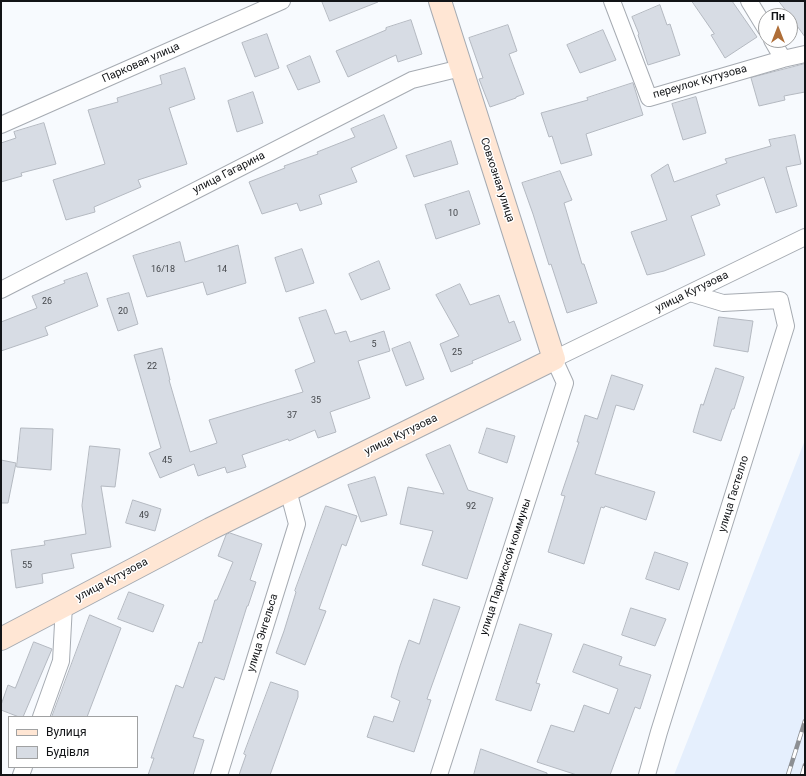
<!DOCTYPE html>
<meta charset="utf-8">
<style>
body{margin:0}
#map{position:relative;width:806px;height:776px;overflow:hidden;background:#f7fafe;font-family:Roboto,sans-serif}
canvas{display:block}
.frame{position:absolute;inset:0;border:2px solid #121417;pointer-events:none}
.legend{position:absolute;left:8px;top:716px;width:130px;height:52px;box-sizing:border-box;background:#fff;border:1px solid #a0a1a2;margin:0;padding:5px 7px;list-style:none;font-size:12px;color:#121417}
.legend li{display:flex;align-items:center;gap:8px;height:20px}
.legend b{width:20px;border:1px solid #a0a1a2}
.north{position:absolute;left:758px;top:8px;width:40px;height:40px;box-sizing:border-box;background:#fff;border:1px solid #a0a1a2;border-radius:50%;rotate:0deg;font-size:11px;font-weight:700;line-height:16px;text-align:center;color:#121417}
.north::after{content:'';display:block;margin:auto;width:14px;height:18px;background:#af6e38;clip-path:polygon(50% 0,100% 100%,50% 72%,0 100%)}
</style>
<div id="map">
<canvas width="806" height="776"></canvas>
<div class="frame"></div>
<ul class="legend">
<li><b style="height:5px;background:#ffe6d4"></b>Вулиця</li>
<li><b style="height:11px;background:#d7dce4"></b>Будівля</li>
</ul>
<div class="north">Пн</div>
</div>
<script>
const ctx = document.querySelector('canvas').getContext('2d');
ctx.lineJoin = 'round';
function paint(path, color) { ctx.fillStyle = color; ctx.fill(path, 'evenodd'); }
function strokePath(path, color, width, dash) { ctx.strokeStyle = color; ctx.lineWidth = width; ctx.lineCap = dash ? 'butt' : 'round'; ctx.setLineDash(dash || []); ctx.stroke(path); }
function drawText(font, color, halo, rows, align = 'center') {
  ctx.font = font + ' Roboto,sans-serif'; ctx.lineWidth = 3; ctx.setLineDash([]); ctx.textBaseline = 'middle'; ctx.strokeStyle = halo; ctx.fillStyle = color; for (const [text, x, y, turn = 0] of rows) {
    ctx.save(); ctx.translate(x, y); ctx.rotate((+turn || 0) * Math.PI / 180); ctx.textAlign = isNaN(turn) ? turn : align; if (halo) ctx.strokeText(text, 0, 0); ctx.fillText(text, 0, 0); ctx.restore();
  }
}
const built = new Path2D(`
 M 805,440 L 805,775 L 674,775 L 727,640 Z`);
const building = new Path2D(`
 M 322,1 L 378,1 L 378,2 L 330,21 Z
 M 692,1 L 732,1 L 757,37 L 725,58 L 711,35 L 714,34 Z
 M 779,1 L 805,1 L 805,37 L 790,16 Z
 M 660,5 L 667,25 L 670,24 L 680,55 L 648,65 L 638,35 L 639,34 L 632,17 Z
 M 411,20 L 422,54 L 398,62 L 396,55 L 348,77 L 336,51 L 386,30 L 386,28 Z
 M 508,25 L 517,51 L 509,54 L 524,94 L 516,97 L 516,98 L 490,107 L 479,79 L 483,78 L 469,38 Z
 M 603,30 L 616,60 L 580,73 L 567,45 Z
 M 267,34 L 279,68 L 255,77 L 242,43 Z
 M 310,56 L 320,82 L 298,90 L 287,66 Z
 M 805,64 L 805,92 L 784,96 L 785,100 L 759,106 L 751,78 Z
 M 185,68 L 195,99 L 169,108 L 187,164 L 138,180 L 141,187 L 94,207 L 95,212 L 66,220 L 53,180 L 105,164 L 88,110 L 118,102 L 117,98 L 162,84 L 160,76 Z
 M 633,83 L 643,115 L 586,134 L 592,155 L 561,164 L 552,136 L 549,137 L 541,113 L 588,100 L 587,98 Z
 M 253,92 L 263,123 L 237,132 L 228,101 Z
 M 696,97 L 706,133 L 683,140 L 672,104 Z
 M 384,115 L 397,148 L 351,168 L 357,182 L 319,195 L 322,204 L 300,211 L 297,203 L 262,214 L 249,182 L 285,168 L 284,166 L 318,154 L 317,152 L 355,137 L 351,129 Z
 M 44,123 L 56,164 L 21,173 L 22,176 L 1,182 L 1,143 L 16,138 L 14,132 Z
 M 795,135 L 801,164 L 786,167 L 797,206 L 776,213 L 764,177 L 716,195 L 720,205 L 691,216 L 705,255 L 664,271 L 647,275 L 631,232 L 667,220 L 651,175 L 668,164 L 674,182 L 727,163 L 725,159 L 771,146 L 769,140 Z
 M 451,141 L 458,164 L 414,177 L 406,156 Z
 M 560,171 L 572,200 L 564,203 L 582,264 L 584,264 L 597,303 L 567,313 L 551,264 L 549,265 L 533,214 L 522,183 Z
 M 469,191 L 480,224 L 436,239 L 425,205 Z
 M 180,242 L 185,262 L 238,245 L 246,283 L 207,295 L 203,282 L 147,297 L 133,256 Z
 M 302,249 L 314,283 L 286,292 L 275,258 Z
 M 379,261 L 390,289 L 361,300 L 349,274 Z
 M 87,273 L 98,306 L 45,327 L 48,335 L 1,351 L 1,322 L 37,308 L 32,296 L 65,283 L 64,281 Z
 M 460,284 L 470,305 L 499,295 L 509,323 L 514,321 L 521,340 L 472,361 L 473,363 L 451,372 L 440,344 L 459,336 L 436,295 Z
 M 129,293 L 138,324 L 118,331 L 107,299 Z
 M 326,310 L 335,334 L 346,331 L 350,342 L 384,331 L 390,351 L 358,361 L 370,398 L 330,412 L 336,432 L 318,438 L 315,430 L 289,441 L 288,439 L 242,455 L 246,467 L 227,473 L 225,467 L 198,476 L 194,464 L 160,478 L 149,453 L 161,448 L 134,355 L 162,348 L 170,380 L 169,380 L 190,452 L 217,443 L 209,420 L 303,392 L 295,370 L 315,362 L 299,318 Z
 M 719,317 L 753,321 L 748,352 L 714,346 Z
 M 410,342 L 424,379 L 406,386 L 392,349 Z
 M 716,368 L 744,377 L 734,409 L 732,409 L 721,441 L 693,432 L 701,404 L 703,405 Z
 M 612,375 L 643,385 L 634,410 L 616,405 L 595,474 L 655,492 L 646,520 L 605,506 L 604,508 L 601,507 L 584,564 L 548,552 L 565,496 L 561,495 L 579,442 L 577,442 L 585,415 L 597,419 Z
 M 21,428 L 53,429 L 51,470 L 17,467 Z
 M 487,428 L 515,436 L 507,463 L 479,453 Z
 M 450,445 L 468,490 L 493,498 L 467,579 L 422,565 L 433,531 L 400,524 L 408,487 L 444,494 L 426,455 Z
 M 90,446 L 120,449 L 115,487 L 101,486 L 111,547 L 71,554 L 74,568 L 42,574 L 43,583 L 16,588 L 11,550 L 45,545 L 44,541 L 86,534 L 82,506 Z
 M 1,460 L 16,463 L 8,503 L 1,503 Z
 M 375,477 L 387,515 L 361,522 L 348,485 Z
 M 133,500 L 161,509 L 155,531 L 126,523 Z
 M 326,506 L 357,516 L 346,546 L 342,544 L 319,609 L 326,611 L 305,665 L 276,653 L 284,631 L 296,592 L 295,591 Z
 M 230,533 L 262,544 L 250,580 L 256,582 L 248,606 L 247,606 L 224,680 L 215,677 L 193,737 L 204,740 L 193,775 L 148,775 L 154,758 L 151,758 L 176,685 L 183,688 L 199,642 L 202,643 L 215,600 L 217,600 L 233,562 L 218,556 L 226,535 Z
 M 655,552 L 688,563 L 679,590 L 646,579 Z
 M 129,592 L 164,605 L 153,632 L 118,619 Z
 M 434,599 L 460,607 L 427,699 L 431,700 L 414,752 L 367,737 L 374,716 L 393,722 L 400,701 L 391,697 L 400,666 L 409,640 L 419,644 Z
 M 631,608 L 666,619 L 655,646 L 622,635 Z
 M 90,615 L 121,628 L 87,717 L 52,717 Z
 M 520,624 L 552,634 L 536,683 L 540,684 L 531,711 L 496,700 Z
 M 34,642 L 52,649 L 23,717 L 19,717 L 1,710 L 1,705 L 8,685 L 15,688 Z
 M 584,644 L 622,657 L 619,665 L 651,675 L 640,709 L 635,707 L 610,775 L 577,775 L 537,762 L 551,725 L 574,732 L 584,705 L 609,714 L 618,689 L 573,672 Z
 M 271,682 L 298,691 L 298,697 L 270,775 L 239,775 L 246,755 L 244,754 Z
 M 481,749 L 547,773 L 547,775 L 474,775 Z`);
const street = new Path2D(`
 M 612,1 L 649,98 L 783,59 L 805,54
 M 749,1 L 766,29
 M 772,40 L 783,59
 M 1,125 L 282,1
 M 1,290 L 412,80 L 461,68
 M 41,717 L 61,661 L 64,605
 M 21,775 L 24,767
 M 219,775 L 297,524 L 288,490
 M 439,775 L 565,383 L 554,359 L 805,237
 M 647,775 L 659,732 L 786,326 L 780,300 L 723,303 L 690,293`);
const secondary = new Path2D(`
 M 1,639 L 210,529 L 554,359 L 440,1`);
const rail = new Path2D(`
 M 788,775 L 805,721
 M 802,775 L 805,765`);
const numberNames = [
 ["10",453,214],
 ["16/18",163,270],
 ["14",222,270],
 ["26",47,302],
 ["20",123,312],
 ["5",374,345],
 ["25",457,353],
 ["22",152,367],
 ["35",316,401],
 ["37",292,416],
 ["45",167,461],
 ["92",471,507],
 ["49",144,516],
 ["55",27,566]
];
const streetNames = [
 ["Парковая улица",141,63,-24],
 ["переулок Кутузова",700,82,-16],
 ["улица Гагарина",229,173,-27],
 ["Совхозная улица",497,180,72],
 ["улица Кутузова",692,292,-26],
 ["улица Кутузова",401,435,-26],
 ["улица Гастелло",734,494,-73],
 ["улица Парижской коммуны",506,567,-72],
 ["улица Кутузова",112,580,-28],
 ["улица Энгельса",263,633,-73]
];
paint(built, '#e5effd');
paint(building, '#d7dce4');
strokePath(building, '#b4b9c1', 1);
strokePath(street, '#a6abb2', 18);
strokePath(secondary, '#a6abb2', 24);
strokePath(street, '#fff', 16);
strokePath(secondary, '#ffe6d4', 22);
strokePath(rail, '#8c8f93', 4.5);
strokePath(rail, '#fff', 3, [9]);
drawText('9px', '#43464a', null, numberNames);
drawText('11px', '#121417', '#fff', streetNames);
</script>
